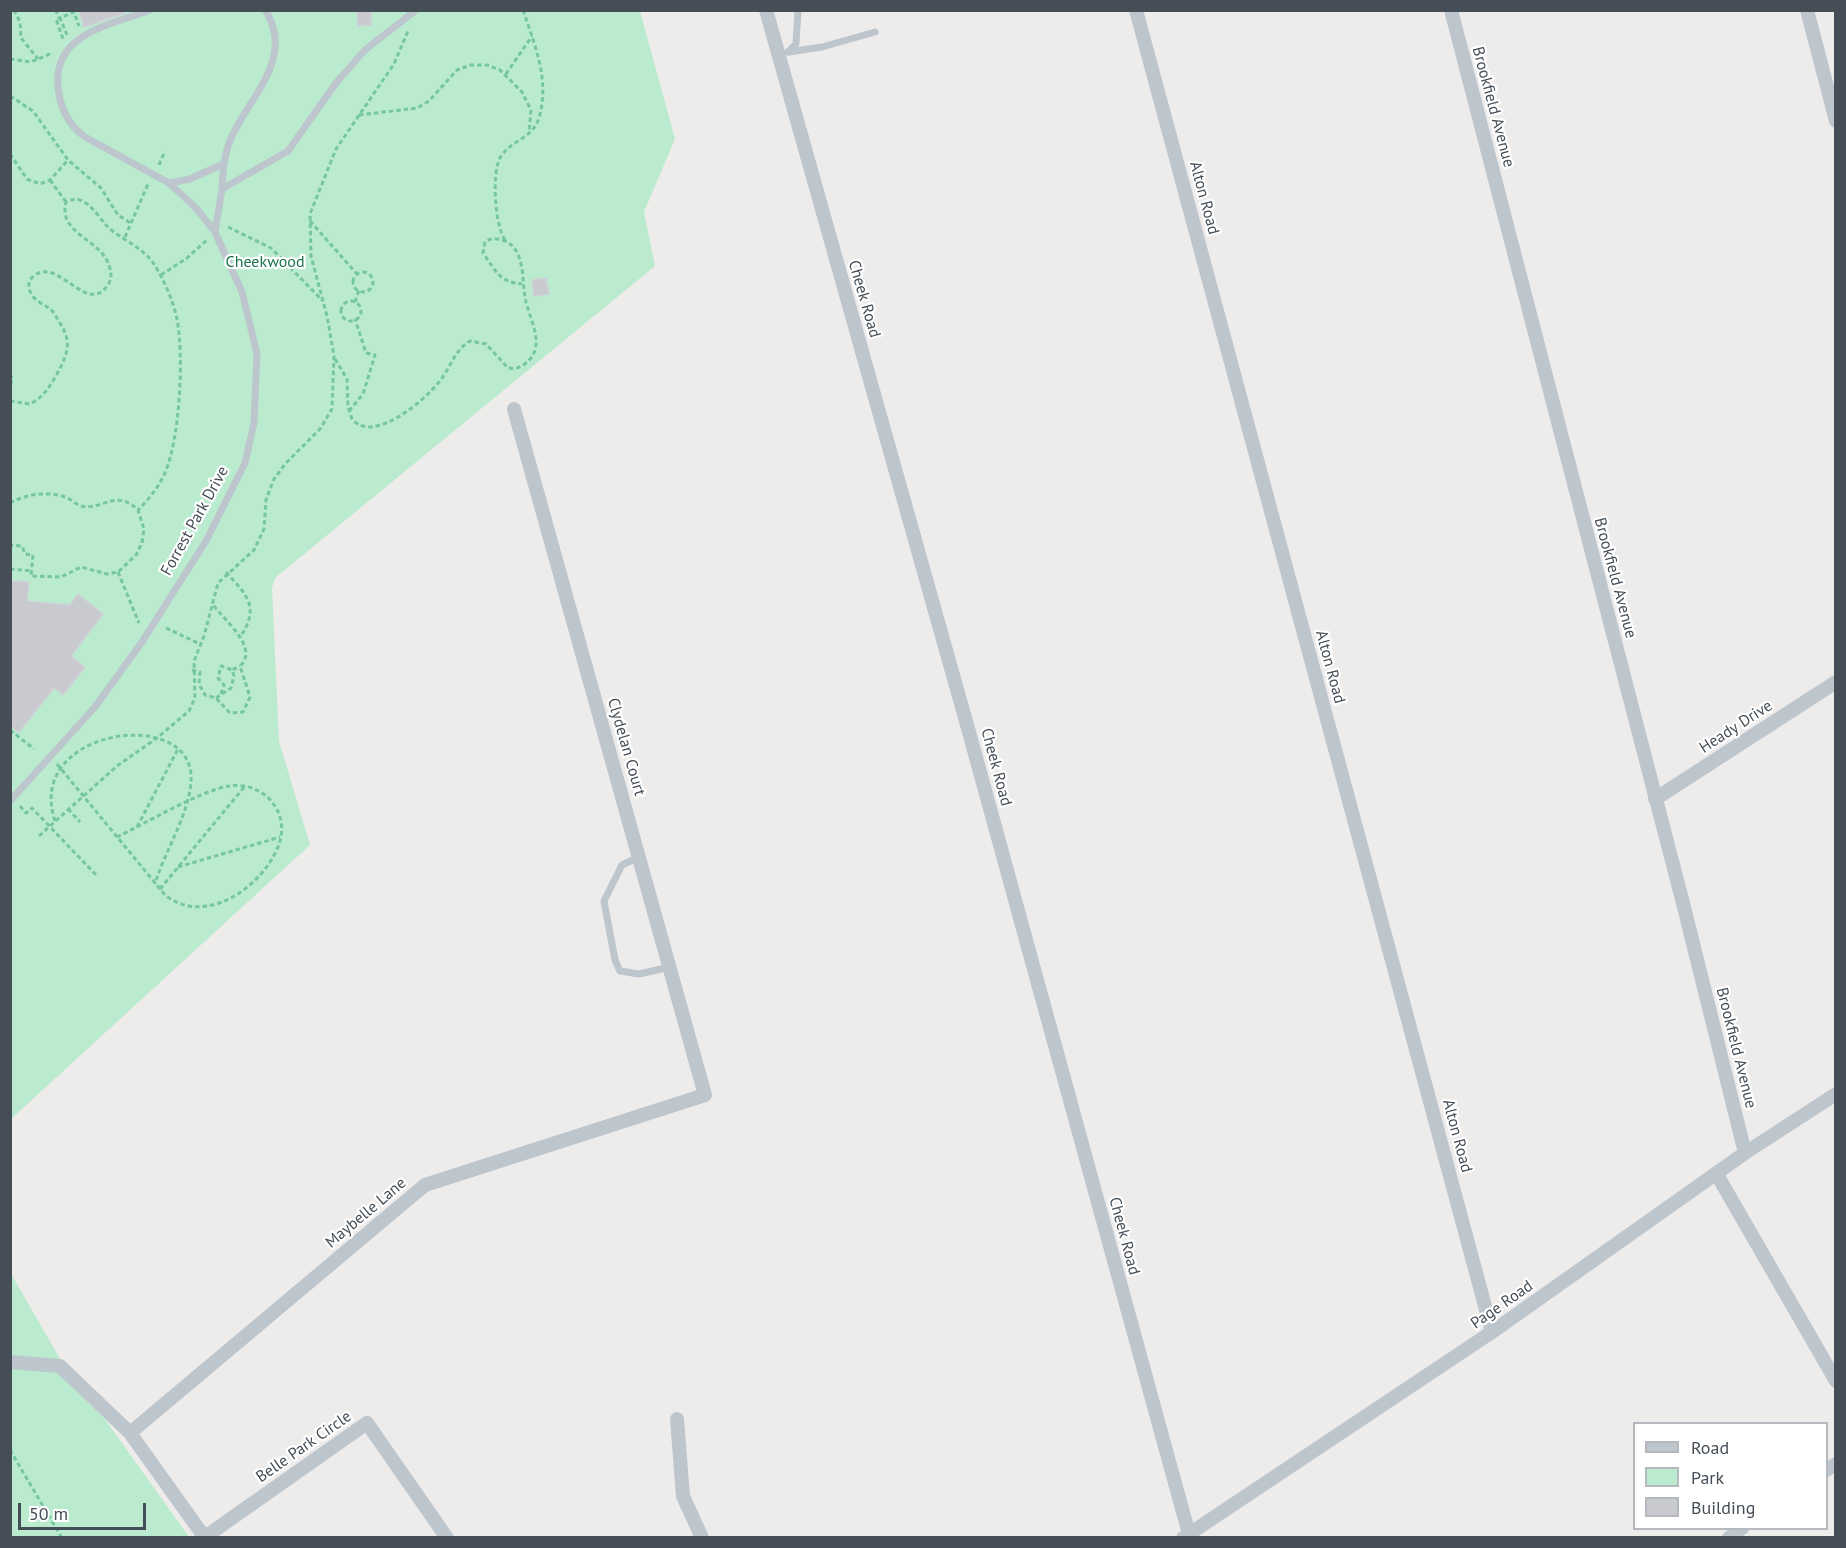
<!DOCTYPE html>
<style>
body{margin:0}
#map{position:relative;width:1846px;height:1548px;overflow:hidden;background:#eeebeb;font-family:"PT Sans",sans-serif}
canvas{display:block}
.frame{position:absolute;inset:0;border:12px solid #454e57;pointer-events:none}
.legend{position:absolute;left:1633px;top:1422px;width:195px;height:108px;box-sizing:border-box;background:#fff;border:2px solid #b5b8bc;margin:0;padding:8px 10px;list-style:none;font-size:18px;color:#454e57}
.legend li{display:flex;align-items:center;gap:12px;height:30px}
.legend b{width:30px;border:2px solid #b5b8bc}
.scale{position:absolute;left:18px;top:1503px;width:128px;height:27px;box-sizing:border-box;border:3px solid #454e57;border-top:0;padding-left:8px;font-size:18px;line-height:21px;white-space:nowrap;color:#454e57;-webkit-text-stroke:4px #fff;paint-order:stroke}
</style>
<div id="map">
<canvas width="1846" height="1548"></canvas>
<div class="frame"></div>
<ul class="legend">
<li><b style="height:8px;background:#bdc5cd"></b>Road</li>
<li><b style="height:16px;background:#baebcf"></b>Park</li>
<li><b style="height:16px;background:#c8cad0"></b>Building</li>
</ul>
<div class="scale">50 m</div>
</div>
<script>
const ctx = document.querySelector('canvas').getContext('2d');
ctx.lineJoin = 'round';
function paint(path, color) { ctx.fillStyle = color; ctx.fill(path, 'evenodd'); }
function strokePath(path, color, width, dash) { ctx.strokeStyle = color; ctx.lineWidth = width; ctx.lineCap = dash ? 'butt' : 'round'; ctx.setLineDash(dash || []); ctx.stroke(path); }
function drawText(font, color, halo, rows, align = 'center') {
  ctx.font = font + ' "PT Sans",sans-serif'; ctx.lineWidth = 4.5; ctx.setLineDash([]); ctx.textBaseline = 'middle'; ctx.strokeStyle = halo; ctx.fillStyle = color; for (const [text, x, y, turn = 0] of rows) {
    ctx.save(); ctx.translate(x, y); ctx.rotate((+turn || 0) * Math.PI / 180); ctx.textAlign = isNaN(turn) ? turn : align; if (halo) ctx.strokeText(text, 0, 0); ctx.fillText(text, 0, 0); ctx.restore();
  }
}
const green = new Path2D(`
 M 11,11 L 640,11 L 675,139 L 644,212 L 655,266 L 275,578 L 272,588 L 279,741 L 310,845 L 11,1119 Z
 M 10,1272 L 82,1397 L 104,1418 L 189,1537 L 11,1537 Z`);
const building = new Path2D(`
 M 79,10 L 124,10 L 125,13 L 84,27 Z
 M 357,10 L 371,10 L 371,25 L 358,26 Z
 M 546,278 L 549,294 L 534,296 L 532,280 Z
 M 10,581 L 29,582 L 27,601 L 70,605 L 78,594 L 103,614 L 71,656 L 85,667 L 63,695 L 54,688 L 19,732 L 10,726 Z`);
const path = new Path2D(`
 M 14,10 L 20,22 L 21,38 L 38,59
 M 55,10 L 60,18 L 56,19 L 63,39
 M 67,35 L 60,18 L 74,12 L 79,26
 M 10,59 L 31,62 L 52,53
 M 506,74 L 532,36
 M 10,96 L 33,111 L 68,160 L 101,188 L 118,215 L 132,224
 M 359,115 L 417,108 L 429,101 L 457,70 L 471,65 L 487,65 L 500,70 L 522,92 L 531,110 L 529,132
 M 10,154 L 27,179 L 40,184 L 50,180 L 68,160
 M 159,165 L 165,151
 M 50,180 L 66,202
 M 310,221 L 357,274
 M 228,227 L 271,248 L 323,301
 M 125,237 L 148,184
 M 505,240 C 495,226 491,172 501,156 C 512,140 533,138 539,118 C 550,80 535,46 523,10
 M353 282a10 10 0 1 1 20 0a10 10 0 1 1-20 0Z
 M 161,275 L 187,258 L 207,240
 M341 311a10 10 0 1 1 20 0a10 10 0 1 1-20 0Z
 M 355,302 L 359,290
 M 335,359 L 347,379 L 348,407 L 352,419 C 373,445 425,400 439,382 C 450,369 455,349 470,341 L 486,344 L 508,368 C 515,369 520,368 526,363 C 546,347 531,322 526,302 C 521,283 527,247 502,240 C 495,238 491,238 485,242 L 483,253 C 496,271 499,282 522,284
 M 10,392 L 12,376
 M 10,401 L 30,404 C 43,398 50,386 57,374 C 69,352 72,340 58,320 C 56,316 54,312 50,309 C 42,303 30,299 29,287 C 28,282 31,278 35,275 C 59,258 87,315 107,286 C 111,281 112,276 110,269 C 105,240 57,235 66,202 C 83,192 96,213 105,224 C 119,239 142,246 154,264 C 164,280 173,300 177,319 C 184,357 180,438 165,473 C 158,488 149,499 138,510
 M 349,411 L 363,394 L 375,355 L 366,353 L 355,319
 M 10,503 C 27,494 47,491 65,497 C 71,499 75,504 81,506 C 102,511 116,488 138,510 L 144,529 L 142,543 L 136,555 L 118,572 L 107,574 L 81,567 L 61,577 L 31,576 L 33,555 L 25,554 L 22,546 L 10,545
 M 10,569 L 32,571
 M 118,572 L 139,623
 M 226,572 C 248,596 260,608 240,637
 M 166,628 L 200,644
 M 192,670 L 200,672 L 199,684 L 205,695 L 216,698 L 230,713 L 243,712 L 250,697 L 240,666 C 260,647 223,620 212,603
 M 221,694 L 224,685 L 218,678 L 221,666 L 232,670
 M 216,698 L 231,688 L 234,676 L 232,670 L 240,666
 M 10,730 L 34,749
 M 57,764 L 165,895 C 205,927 261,888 278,847 C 292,813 264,781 229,786 C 200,791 146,823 117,837
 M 20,806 L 26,813 L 32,808 L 98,877
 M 68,809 L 80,822
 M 55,821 C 24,730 187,706 191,775 C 193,808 164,852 155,884
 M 137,827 L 178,749
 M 39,836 L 117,766 L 157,738 L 189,711 L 195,698 L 194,661 L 204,636 L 218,583 L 254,550 L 264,529 L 266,500 L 274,479 L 286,463 L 320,429 L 332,409 L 334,356 L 327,316 L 311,256 L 310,214 L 336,149 L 394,64 L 408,31
 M 178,867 L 280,837
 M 160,889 L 245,786
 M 10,1450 L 62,1538`);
const service = new Path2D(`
 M 150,10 C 108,26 48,34 59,94 C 62,112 70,126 85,137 L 169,183 L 196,208 L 215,232
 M 788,52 L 796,44 L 798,10
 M 789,52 L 822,47 L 875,32
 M 169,183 L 190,179 L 223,164
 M 222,189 C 223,170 224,152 233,134 C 252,95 295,56 265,10
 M 10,801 L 95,707 L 142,642 L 206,541 L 245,463 L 254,423 L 257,354 L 242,292 L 215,232 L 222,189 L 288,151 L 336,83 L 365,50 L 416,10
 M 639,857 L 622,865 L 604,901 L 615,960 L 620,971 L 639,974 L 670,967`);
const minor = new Path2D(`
 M 766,10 L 969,732 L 1189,1534
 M 1136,10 L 1492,1332
 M 1451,10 L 1684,907 L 1745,1153
 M 1807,10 L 1836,121
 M 1655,799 L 1836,682
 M 1716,1173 L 1836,1381
 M 10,1362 L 60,1366 L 130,1433 L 205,1538
 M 677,1419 L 683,1496 L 702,1538
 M 130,1433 L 425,1185 L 705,1095 L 514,409
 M 1826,1470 L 1836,1464
 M 205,1537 L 367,1423 L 447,1538
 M 1183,1538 L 1492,1332 L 1745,1153 L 1836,1094
 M 1729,1538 L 1742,1528`);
const streetNames = [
 ["Brookfield Avenue",1493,107,75],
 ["Alton Road",1204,198,75],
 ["Cheek Road",864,299,74],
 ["Forrest Park Drive",195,521,-61],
 ["Brookfield Avenue",1615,578,75],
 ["Alton Road",1330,667,75],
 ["Heady Drive",1736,727,-33],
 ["Clydelan Court",626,747,74],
 ["Cheek Road",996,767,75],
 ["Brookfield Avenue",1736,1048,76],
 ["Alton Road",1457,1136,75],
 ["Maybelle Lane",366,1213,-40],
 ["Cheek Road",1124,1236,75],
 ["Page Road",1502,1305,-35],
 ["Belle Park Circle",304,1447,-35]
];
const parkNames = [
 ["Cheekwood",265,262]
];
paint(green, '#baebcf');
paint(building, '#c8cad0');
strokePath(building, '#cfd1d7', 1.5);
strokePath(path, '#75c6a1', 3, [4.5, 3]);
strokePath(service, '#bdc5cd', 7);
strokePath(minor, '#bdc5cd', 14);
drawText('16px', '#454e57', '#fff', streetNames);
drawText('16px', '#1b734a', '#fff', parkNames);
</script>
